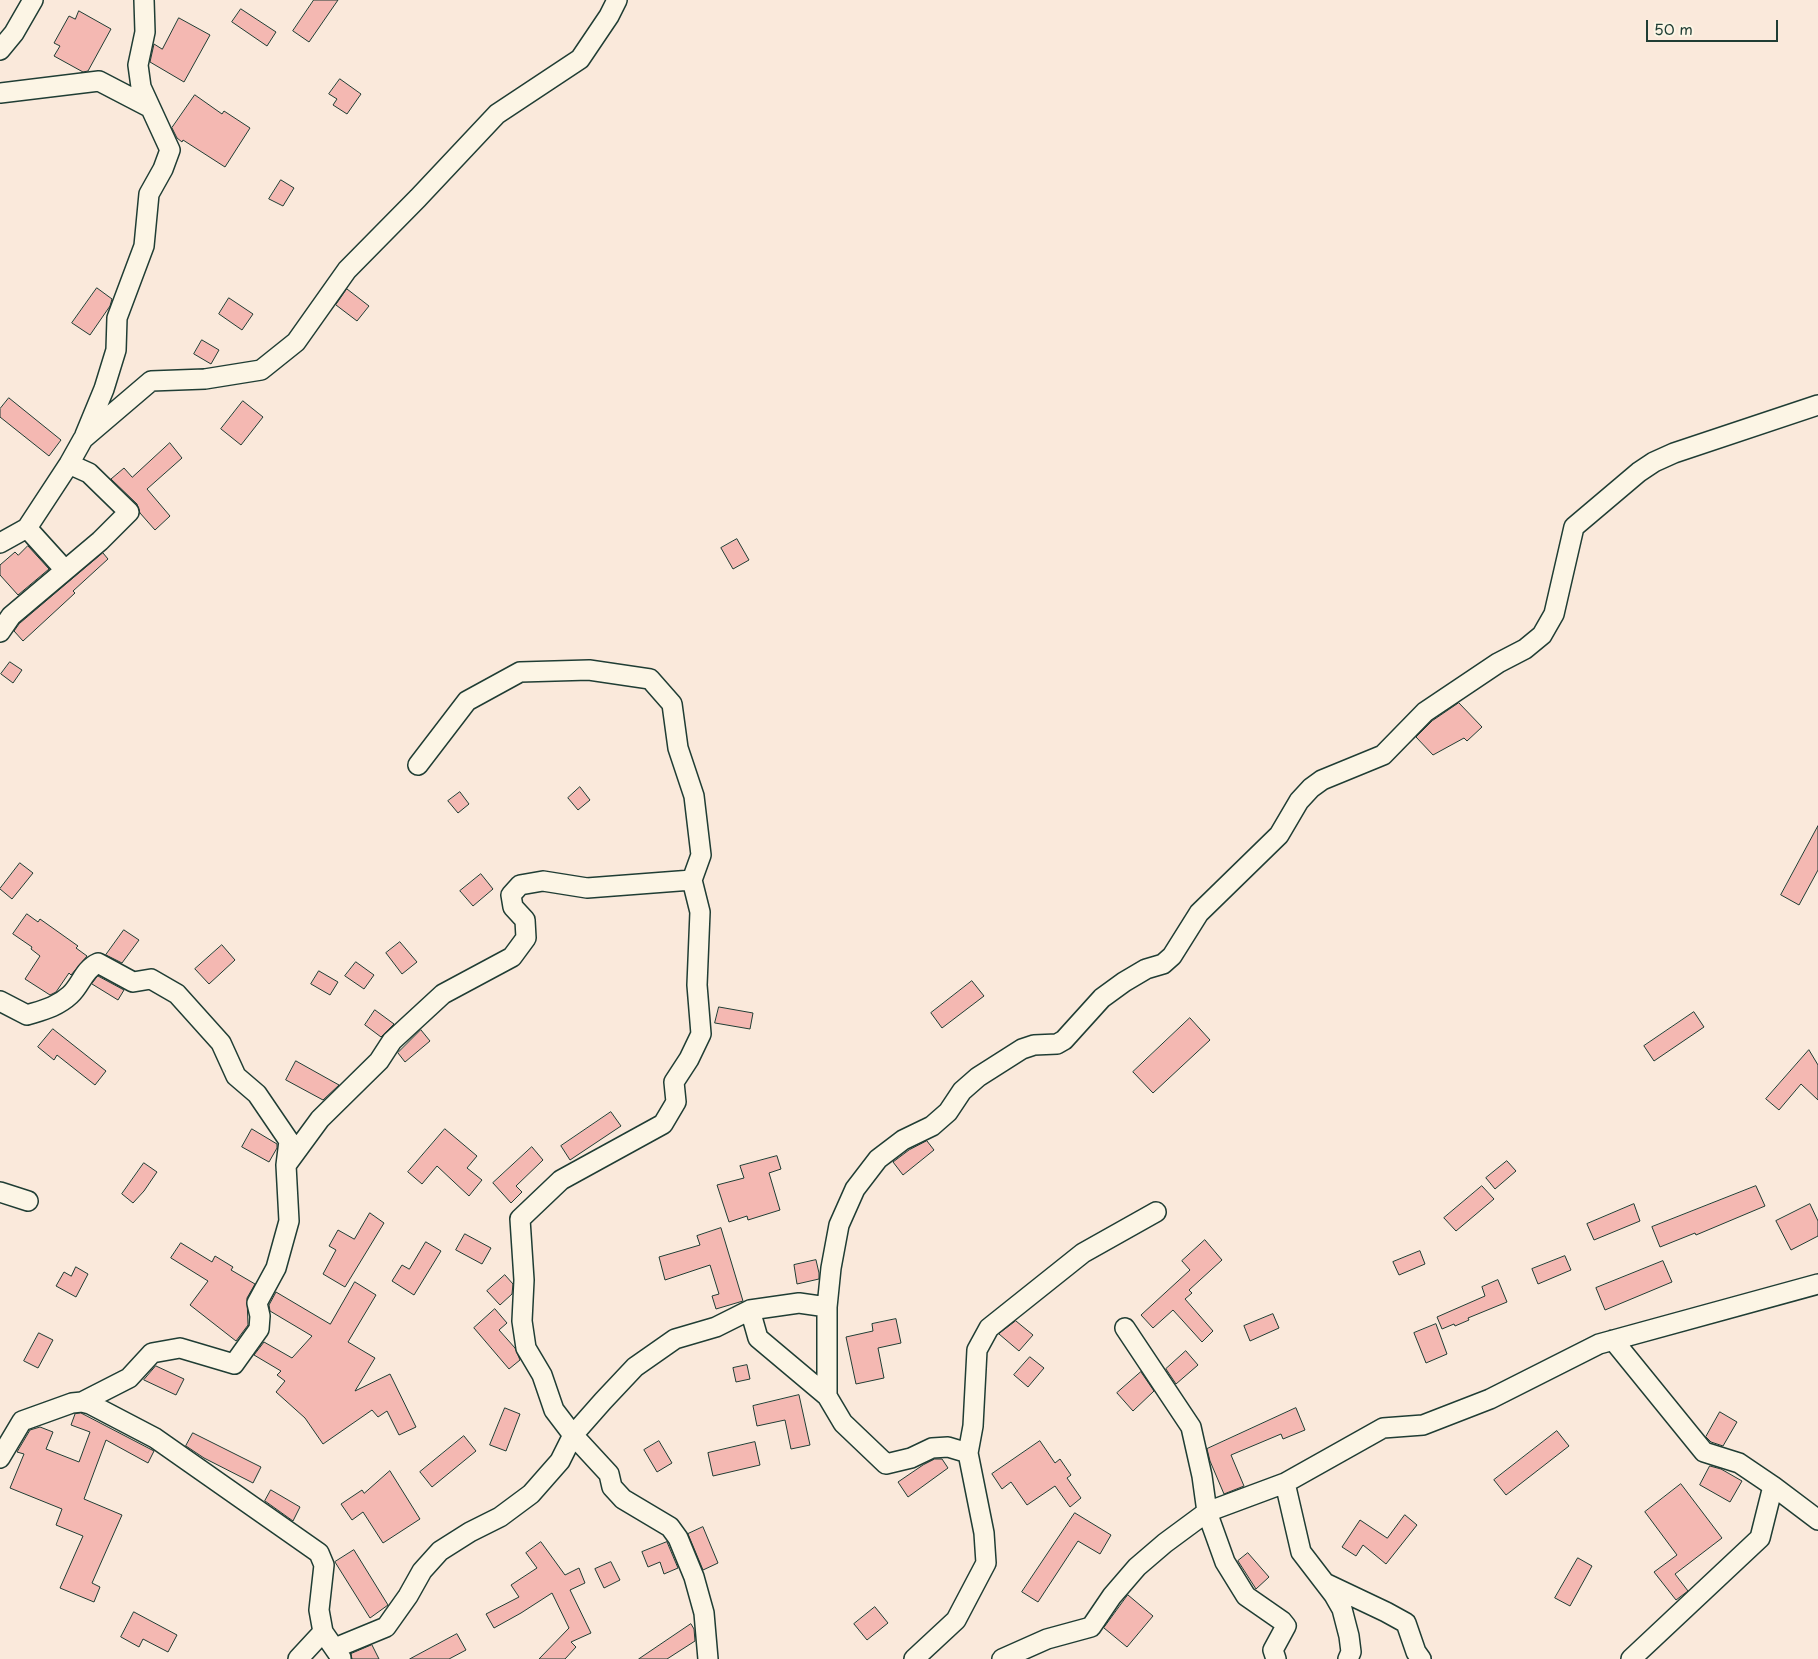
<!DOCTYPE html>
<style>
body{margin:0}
#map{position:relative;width:1818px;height:1659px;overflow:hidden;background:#fae9db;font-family:"Playpen Sans",sans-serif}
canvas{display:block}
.scale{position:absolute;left:1646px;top:20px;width:132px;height:22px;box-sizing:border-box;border:2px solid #1f3d34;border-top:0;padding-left:6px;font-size:15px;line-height:18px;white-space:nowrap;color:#1f3d34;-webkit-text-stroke:4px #fcf5e5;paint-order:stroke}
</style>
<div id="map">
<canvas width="1818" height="1659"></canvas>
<div class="scale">50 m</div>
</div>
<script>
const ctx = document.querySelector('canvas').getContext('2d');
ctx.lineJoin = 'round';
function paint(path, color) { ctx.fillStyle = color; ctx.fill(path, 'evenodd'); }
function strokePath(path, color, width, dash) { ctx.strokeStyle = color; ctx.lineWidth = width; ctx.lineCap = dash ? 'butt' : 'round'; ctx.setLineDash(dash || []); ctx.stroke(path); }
const building = new Path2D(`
 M 314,0 L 338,0 L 309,42 L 293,31 Z
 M 241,9 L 276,32 L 267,46 L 232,22 Z
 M 79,11 L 111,29 L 88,71 L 83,72 L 54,56 L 60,46 L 54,43 L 69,16 L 75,19 Z
 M 179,18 L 210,35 L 184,82 L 150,62 L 154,44 L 162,49 Z
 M 340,79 L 361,94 L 347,114 L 333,105 L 337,99 L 329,94 Z
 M 195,95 L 222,114 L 224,111 L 250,128 L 225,167 L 183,140 L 182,142 L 177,138 L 172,128 Z
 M 281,180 L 294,188 L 283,206 L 269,199 Z
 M 97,288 L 112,299 L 110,306 L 90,335 L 72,323 Z
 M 347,289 L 369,306 L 357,321 L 336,305 Z
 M 229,298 L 253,314 L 242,330 L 219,314 Z
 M 202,340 L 219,350 L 211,364 L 194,354 Z
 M 9,398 L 61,440 L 49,456 L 0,417 L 0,409 Z
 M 243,401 L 263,417 L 241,445 L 221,429 Z
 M 170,443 L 182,458 L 147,489 L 170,516 L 155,530 L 140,513 L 137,504 L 111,479 L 124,468 L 132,477 Z
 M 737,539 L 749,560 L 733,569 L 721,548 Z
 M 28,546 L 49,569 L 18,595 L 0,575 L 0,565 L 15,552 L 18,555 Z
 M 103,553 L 108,559 L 73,591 L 75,593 L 23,641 L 14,631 L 19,624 Z
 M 10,662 L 22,670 L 13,683 L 1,674 Z
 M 1459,703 L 1482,727 L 1467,741 L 1464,738 L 1433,755 L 1416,737 L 1432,721 Z
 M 580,787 L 590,800 L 578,810 L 568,798 Z
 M 460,792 L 469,804 L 458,813 L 448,801 Z
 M 1818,826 L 1818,870 L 1799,905 L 1781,895 Z
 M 20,863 L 33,873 L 12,899 L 0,889 Z
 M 481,874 L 493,889 L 473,906 L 460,891 Z
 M 27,914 L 38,922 L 40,919 L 78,946 L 76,948 L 87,956 L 71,975 L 69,973 L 56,992 L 50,995 L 25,979 L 40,956 L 31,949 L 32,947 L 13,934 Z
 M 124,930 L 139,940 L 122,963 L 106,955 Z
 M 400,942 L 417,962 L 402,974 L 386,953 Z
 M 222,945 L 235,960 L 209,984 L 195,969 Z
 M 356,962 L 374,975 L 364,989 L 345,976 Z
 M 319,971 L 338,982 L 330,995 L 311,984 Z
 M 98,976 L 124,990 L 118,1000 L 92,984 Z
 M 972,981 L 984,996 L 942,1028 L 931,1013 Z
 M 719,1007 L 753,1013 L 750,1029 L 715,1023 Z
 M 375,1010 L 394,1024 L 381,1037 L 365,1025 Z
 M 1694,1012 L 1704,1027 L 1654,1061 L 1644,1046 Z
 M 1190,1018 L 1210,1040 L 1153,1093 L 1133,1072 Z
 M 53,1029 L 106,1071 L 95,1085 L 57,1055 L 54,1060 L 38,1047 Z
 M 421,1030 L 430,1041 L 405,1062 L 398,1053 Z
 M 1809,1050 L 1818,1065 L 1818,1100 L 1801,1084 L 1779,1110 L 1766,1099 Z
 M 296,1061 L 339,1085 L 323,1100 L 286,1080 Z
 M 611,1112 L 621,1126 L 570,1160 L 561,1146 Z
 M 252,1129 L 277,1144 L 277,1148 L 269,1162 L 242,1147 Z
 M 445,1129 L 477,1156 L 467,1168 L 482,1180 L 469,1196 L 437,1166 L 422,1184 L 408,1172 Z
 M 927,1141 L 934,1150 L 903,1175 L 893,1162 L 909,1150 Z
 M 532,1147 L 543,1160 L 516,1186 L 522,1192 L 511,1203 L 493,1183 Z
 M 777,1156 L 781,1169 L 769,1173 L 780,1210 L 748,1220 L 747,1216 L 729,1222 L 717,1185 L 744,1178 L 740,1166 Z
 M 1507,1161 L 1516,1171 L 1495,1189 L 1486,1178 Z
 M 144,1163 L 157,1172 L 144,1191 L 133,1203 L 122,1194 Z
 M 1482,1186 L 1494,1199 L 1456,1231 L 1444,1218 Z
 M 1756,1186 L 1765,1206 L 1696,1235 L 1695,1233 L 1660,1247 L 1652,1227 Z
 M 1634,1204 L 1640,1221 L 1594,1240 L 1587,1224 Z
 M 1810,1204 L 1818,1221 L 1818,1236 L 1791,1250 L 1776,1221 Z
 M 370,1213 L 384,1223 L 345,1287 L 323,1274 L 336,1250 L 329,1246 L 338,1230 L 354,1239 Z
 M 721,1228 L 743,1301 L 716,1309 L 712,1296 L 719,1294 L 710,1265 L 665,1280 L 659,1257 L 700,1245 L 697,1236 Z
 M 465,1234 L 491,1248 L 482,1264 L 456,1250 Z
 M 1205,1240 L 1222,1260 L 1189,1290 L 1192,1293 L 1185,1299 L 1213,1331 L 1202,1342 L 1173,1310 L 1153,1328 L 1141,1315 L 1190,1270 L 1182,1261 Z
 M 426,1242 L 441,1251 L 414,1295 L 392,1281 L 402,1265 L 409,1269 Z
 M 181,1243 L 212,1262 L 215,1256 L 233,1267 L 231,1270 L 255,1284 L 247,1298 L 248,1325 L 236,1341 L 190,1305 L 208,1281 L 171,1258 Z
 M 1420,1251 L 1425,1264 L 1399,1275 L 1393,1262 Z
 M 1565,1256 L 1571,1270 L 1538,1284 L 1532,1269 Z
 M 816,1260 L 819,1273 L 819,1279 L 797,1284 L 794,1265 Z
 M 1663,1261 L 1672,1282 L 1605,1310 L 1596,1288 Z
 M 76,1267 L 88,1274 L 76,1297 L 56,1286 L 64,1272 L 71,1276 Z
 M 505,1275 L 513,1284 L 512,1294 L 500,1305 L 487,1291 Z
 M 1498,1280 L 1507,1302 L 1468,1318 L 1469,1320 L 1455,1326 L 1454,1324 L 1442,1329 L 1437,1317 L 1485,1296 L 1482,1287 Z
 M 355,1282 L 376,1295 L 348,1342 L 375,1358 L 355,1391 L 390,1374 L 416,1427 L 399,1435 L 387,1411 L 378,1417 L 372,1410 L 323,1444 L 305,1418 L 276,1392 L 285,1381 L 277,1375 L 281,1371 L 254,1355 L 264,1342 L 292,1358 L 312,1336 L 270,1311 L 269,1305 L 276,1292 L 330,1324 Z
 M 495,1309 L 507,1323 L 499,1330 L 515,1348 L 520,1360 L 509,1369 L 474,1328 Z
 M 1273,1314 L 1279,1328 L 1250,1341 L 1244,1326 Z
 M 896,1319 L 901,1343 L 878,1348 L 884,1378 L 856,1384 L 846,1337 L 873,1331 L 872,1324 Z
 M 1016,1321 L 1033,1335 L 1019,1351 L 999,1334 Z
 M 1436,1324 L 1447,1354 L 1426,1363 L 1414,1333 Z
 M 39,1333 L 53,1340 L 38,1368 L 24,1361 Z
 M 1186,1351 L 1198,1365 L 1176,1384 L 1166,1369 Z
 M 1030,1357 L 1044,1368 L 1028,1387 L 1014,1375 Z
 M 747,1365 L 750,1379 L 736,1382 L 733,1368 Z
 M 156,1366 L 184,1379 L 176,1395 L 144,1380 Z
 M 1141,1372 L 1154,1391 L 1133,1411 L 1117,1393 Z
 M 799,1395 L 810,1445 L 791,1449 L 785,1420 L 757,1426 L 753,1406 Z
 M 505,1408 L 520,1414 L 506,1451 L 490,1445 Z
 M 1296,1408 L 1305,1430 L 1283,1439 L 1281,1434 L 1231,1455 L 1244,1486 L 1224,1494 L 1210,1461 L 1207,1449 Z
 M 1720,1412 L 1737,1422 L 1723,1446 L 1711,1442 L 1706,1437 Z
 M 81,1413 L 154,1451 L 148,1463 L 106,1440 L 84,1499 L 122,1515 L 92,1583 L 100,1587 L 94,1602 L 60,1588 L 83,1536 L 56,1525 L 62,1509 L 10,1488 L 24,1454 L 17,1452 L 30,1430 L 40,1427 L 53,1432 L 46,1449 L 79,1462 L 90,1432 L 71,1425 L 75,1414 Z
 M 1557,1431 L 1569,1446 L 1506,1495 L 1494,1480 Z
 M 193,1433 L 261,1467 L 253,1483 L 204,1458 L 186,1446 Z
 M 464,1436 L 476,1451 L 432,1487 L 420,1472 Z
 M 659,1441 L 672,1463 L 657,1472 L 644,1450 Z
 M 1040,1441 L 1055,1463 L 1060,1459 L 1071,1475 L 1067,1478 L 1081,1498 L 1070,1507 L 1055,1486 L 1027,1505 L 1011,1482 L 1002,1489 L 992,1474 Z
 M 755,1442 L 760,1465 L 713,1476 L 708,1453 Z
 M 935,1459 L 942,1459 L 948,1468 L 908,1497 L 898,1482 L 923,1465 Z
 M 1710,1466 L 1721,1469 L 1742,1481 L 1730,1502 L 1700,1485 Z
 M 390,1471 L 420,1519 L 383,1543 L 363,1512 L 352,1520 L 341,1504 L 362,1490 L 364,1493 Z
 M 1681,1484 L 1722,1538 L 1675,1574 L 1688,1591 L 1676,1600 L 1654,1572 L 1677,1555 L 1645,1512 Z
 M 271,1490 L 300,1507 L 293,1521 L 265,1501 Z
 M 1075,1513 L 1111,1535 L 1100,1554 L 1078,1541 L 1038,1602 L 1022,1592 Z
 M 1405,1515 L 1417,1525 L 1386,1564 L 1363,1545 L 1356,1556 L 1342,1547 L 1360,1520 L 1387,1538 Z
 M 703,1527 L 718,1563 L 703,1570 L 688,1534 Z
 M 541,1542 L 565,1575 L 579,1568 L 585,1583 L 570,1590 L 591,1633 L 571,1642 L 576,1647 L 565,1659 L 539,1659 L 569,1628 L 552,1593 L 521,1613 L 494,1628 L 486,1614 L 519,1597 L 511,1585 L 537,1568 L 526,1553 Z
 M 667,1542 L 678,1568 L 664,1574 L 660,1562 L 648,1567 L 642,1552 Z
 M 354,1550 L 388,1605 L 370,1618 L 335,1562 Z
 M 1248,1553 L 1269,1577 L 1256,1589 L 1238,1561 Z
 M 1578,1558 L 1592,1566 L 1570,1606 L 1555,1598 Z
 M 611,1562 L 620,1580 L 604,1588 L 595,1569 Z
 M 1128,1595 L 1153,1616 L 1127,1647 L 1104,1628 Z
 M 875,1607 L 888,1623 L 867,1640 L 854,1624 Z
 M 134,1612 L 177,1635 L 168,1652 L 143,1639 L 139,1647 L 121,1637 Z
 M 691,1624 L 694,1629 L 695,1641 L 667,1659 L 639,1659 Z
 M 457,1634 L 466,1650 L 449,1659 L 410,1659 Z
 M 372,1645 L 379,1659 L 352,1659 L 351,1654 Z`);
const street = new Path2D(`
 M 0,50 L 14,33 L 33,0
 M 0,93 L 99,81 L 149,107
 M 85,435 L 104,389 L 116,350 L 117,318 L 144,246 L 149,194 L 163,169 L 170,150 L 141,87 L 138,65 L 145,32 L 144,0
 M 27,528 L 65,570
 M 0,543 L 27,528 L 69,464 L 83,439 L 151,381 L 205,379 L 261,370 L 296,342 L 347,270 L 418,198 L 497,114 L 580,59 L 609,16 L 617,0
 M 0,632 L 11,616 L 100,541 L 129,512 L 89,473 L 69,464
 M 418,765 L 467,701 L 520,672 L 589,670 L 650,679 L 672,704 L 678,748 L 694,796 L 701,855 L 692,880 L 700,912 L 697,985 L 701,1034 L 689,1059 L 674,1082 L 676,1102 L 663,1124 L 561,1180 L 520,1219 L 524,1280 L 522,1321 L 526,1348 L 542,1375 L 554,1410 L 573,1435 L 609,1474 L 612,1487 L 623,1499 L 670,1527 L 678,1538 L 694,1577 L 704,1613 L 708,1659
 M 0,1001 L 27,1015 C 43,1010 57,1007 70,995 C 81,985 84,969 98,963 L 133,982 L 151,979 L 177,994 L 221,1043 L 236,1076 L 257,1094 L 289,1141 L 286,1165 L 289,1221 L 276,1268 L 257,1303 L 260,1316 L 259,1329 L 234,1364 L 180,1348 L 152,1353 L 129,1378 L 82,1402
 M 287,1164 L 320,1119 L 379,1061 L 392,1041 L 443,994 L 512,957 L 526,938 L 525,920 L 513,907 L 511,895 L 520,885 L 543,881 L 587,888 L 692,880
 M 0,1192 L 28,1201
 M 750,1310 L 758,1338 L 827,1396
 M 1125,1328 L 1191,1427 L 1202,1476 L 1207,1512 L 1225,1562 L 1246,1596 L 1282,1621 L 1286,1626 L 1273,1650 L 1276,1659
 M 1613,1340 L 1704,1452 L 1739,1463 L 1773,1486 L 1760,1538 L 1631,1659
 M 968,1453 L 973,1426 L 977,1350 L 989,1328 L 1083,1253 L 1156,1212
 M 0,1458 L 22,1421 L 72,1403 L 82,1402 L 90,1404 L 155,1438 L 319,1553 L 324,1565 L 319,1610 L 323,1632 L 341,1658
 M 1285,1483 L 1301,1552 L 1334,1595 L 1342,1609 L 1349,1636 L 1351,1652 L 1348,1659
 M 1773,1486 L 1818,1520
 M 1327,1584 L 1386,1612 L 1406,1623 L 1416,1652 L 1421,1659
 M 335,1648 L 386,1627 L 408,1596 L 422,1571 L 440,1551 L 470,1532 L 500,1517 L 531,1494 L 560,1461 L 573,1435 L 603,1401 L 635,1367 L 675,1339 L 716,1327 L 750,1310 L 799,1303 L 827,1307
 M 298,1659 L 323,1632
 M 914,1659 L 956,1620 L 986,1563 L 984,1533 L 968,1453 L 948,1447 L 932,1448 L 911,1458 L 886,1464 L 843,1423 L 827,1396 L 827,1307 L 831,1268 L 839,1225 L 855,1189 L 878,1159 L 903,1140 L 932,1126 L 948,1112 L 962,1091 L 978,1077 L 1022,1049 L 1034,1045 L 1057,1044 L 1064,1040 L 1102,998 L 1124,982 L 1146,969 L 1163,964 L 1172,956 L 1199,913 L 1279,835 L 1299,801 L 1311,788 L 1322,780 L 1383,755 L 1425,712 L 1498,663 L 1525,649 L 1542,635 L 1554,614 L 1574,527 L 1639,472 L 1654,462 L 1674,453 L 1818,405
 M 1002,1659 L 1047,1639 L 1091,1627 L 1112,1596 L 1137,1567 L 1165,1543 L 1207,1512 L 1285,1483 L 1383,1428 L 1423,1425 L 1490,1399 L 1599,1344 L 1818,1284`);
paint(building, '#f4b8b2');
strokePath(building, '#1f3d34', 1);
strokePath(street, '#1f3d34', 22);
strokePath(street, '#fcf5e5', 19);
</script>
